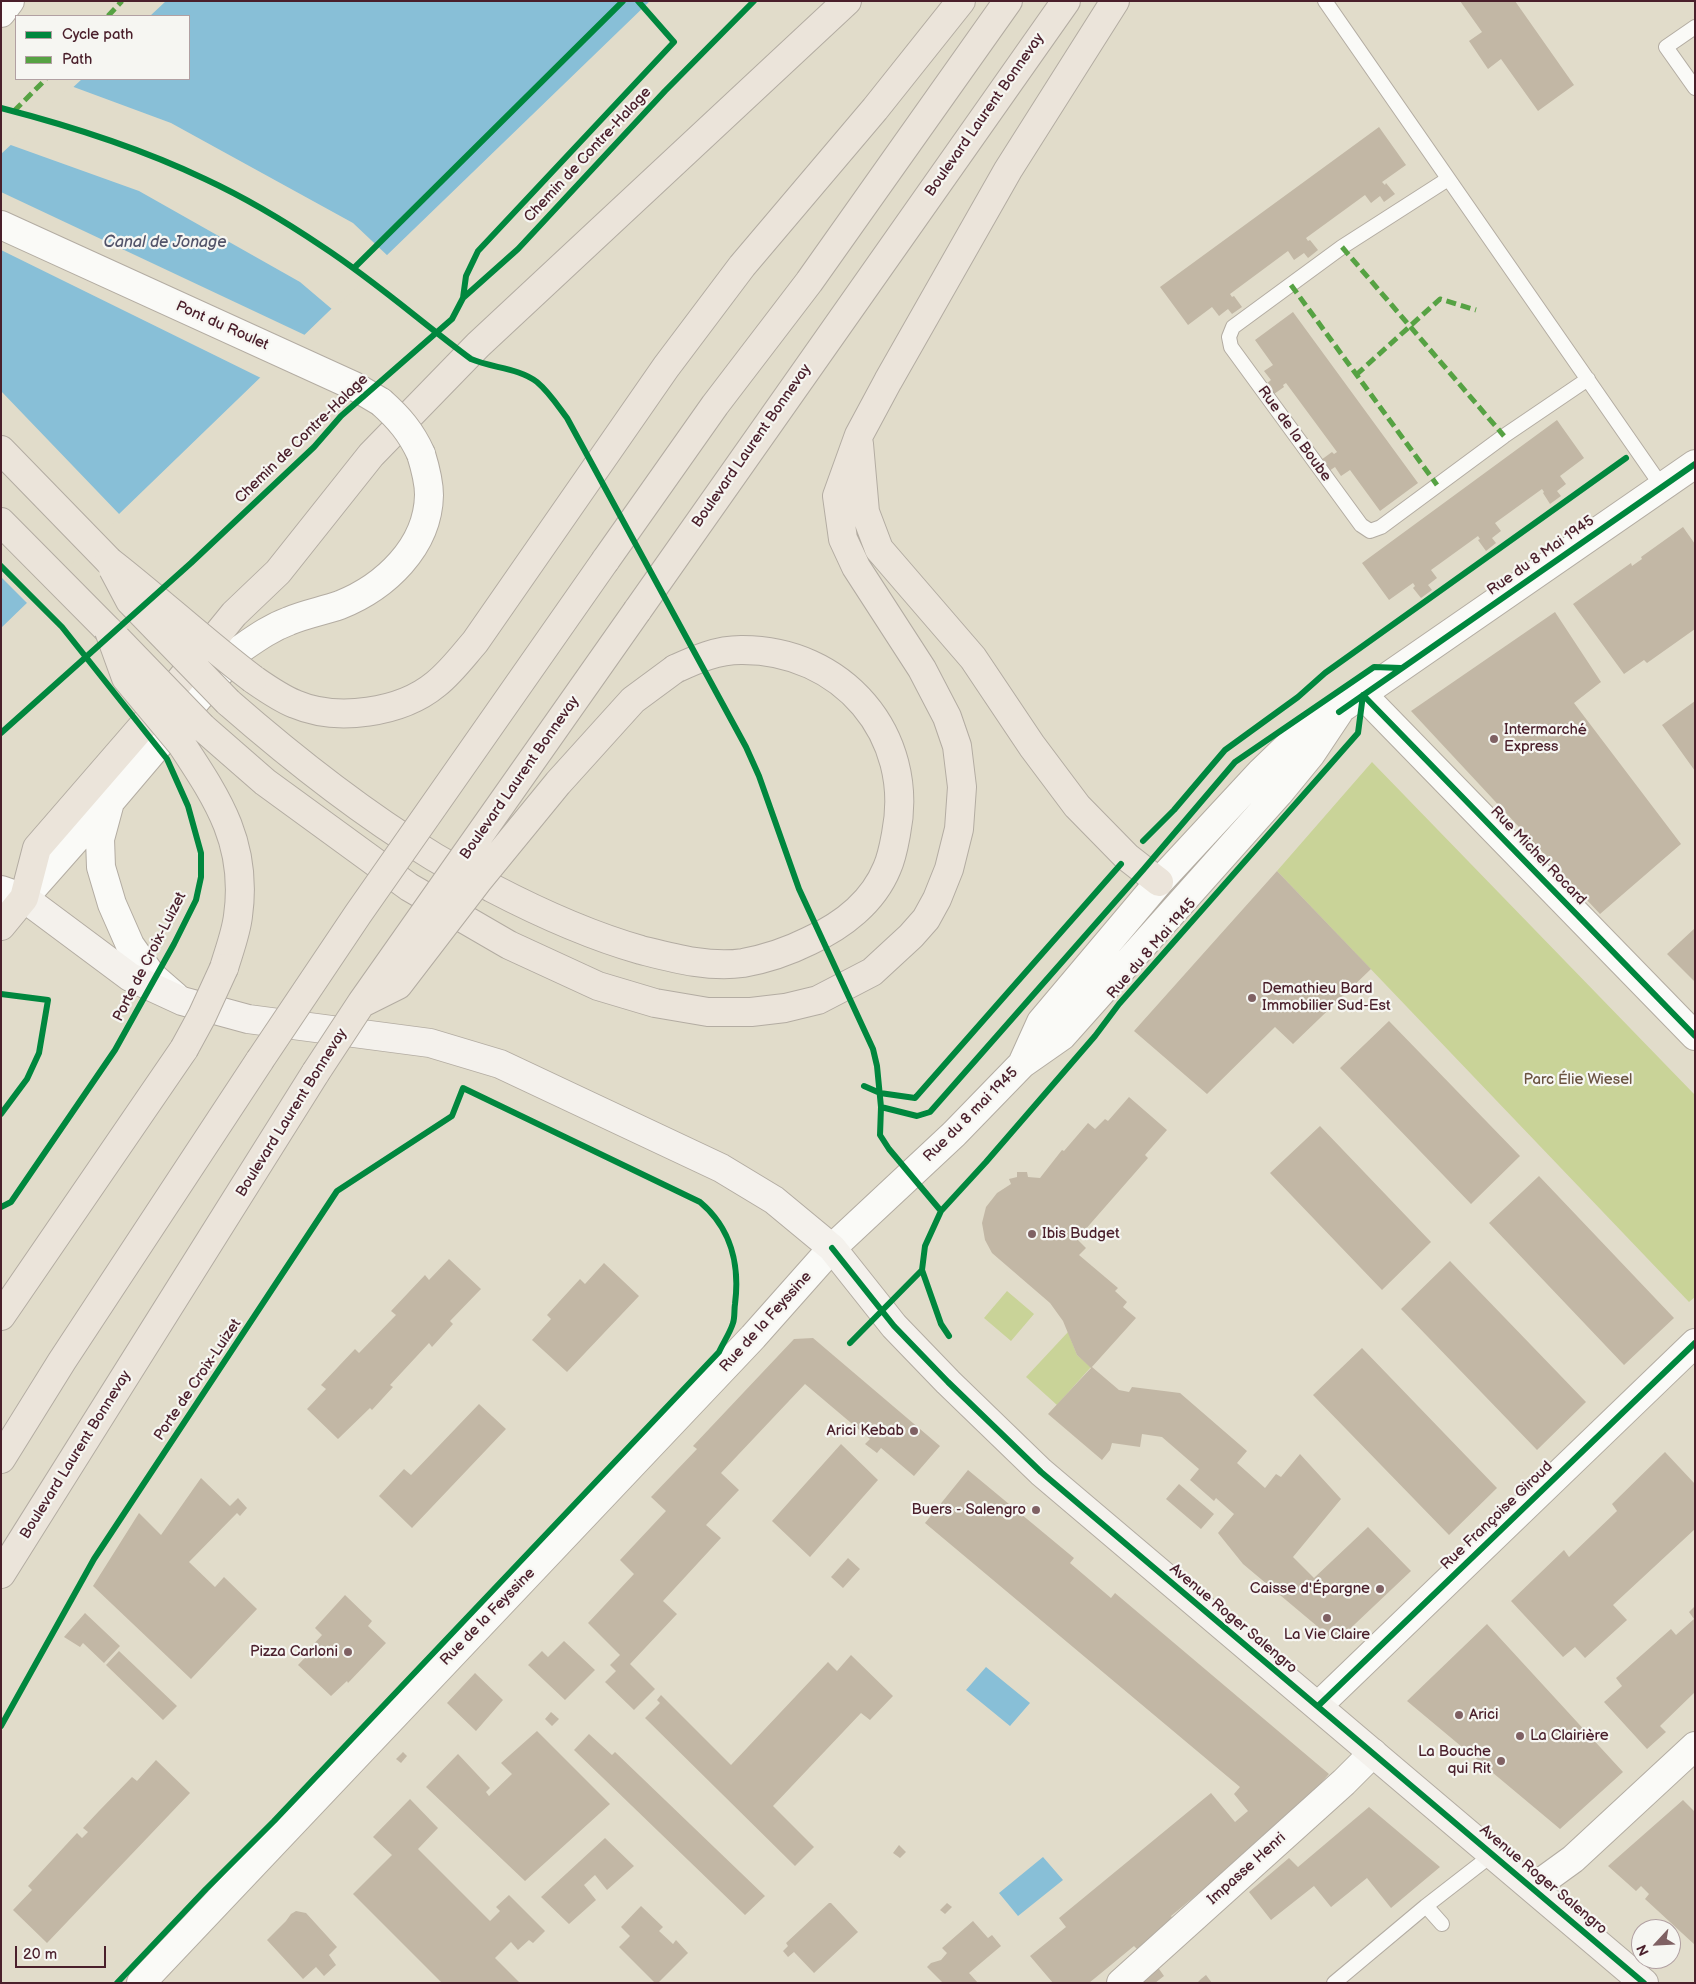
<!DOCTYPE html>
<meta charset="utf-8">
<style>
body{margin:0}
#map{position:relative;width:1696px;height:1984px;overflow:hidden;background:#e1dcca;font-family:"Balsamiq Sans",sans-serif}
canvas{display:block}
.frame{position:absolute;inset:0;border:2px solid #4a1f2b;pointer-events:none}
.legend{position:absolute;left:15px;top:15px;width:175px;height:65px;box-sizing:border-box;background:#f6f6f2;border:1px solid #b1a0a2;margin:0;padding:6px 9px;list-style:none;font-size:15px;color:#4a1f2b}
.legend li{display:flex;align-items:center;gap:10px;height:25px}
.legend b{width:25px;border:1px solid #b1a0a2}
.north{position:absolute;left:1631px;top:1919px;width:50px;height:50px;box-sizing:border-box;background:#f6f6f2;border:1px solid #b1a0a2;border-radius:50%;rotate:245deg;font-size:14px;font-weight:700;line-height:20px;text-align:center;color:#4a1f2b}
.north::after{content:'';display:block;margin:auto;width:18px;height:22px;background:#7f6163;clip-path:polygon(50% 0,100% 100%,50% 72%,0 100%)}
.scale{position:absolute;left:15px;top:1946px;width:91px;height:22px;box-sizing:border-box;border:2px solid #4a1f2b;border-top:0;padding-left:6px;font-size:15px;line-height:18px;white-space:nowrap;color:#4a1f2b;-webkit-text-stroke:4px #f6f6f2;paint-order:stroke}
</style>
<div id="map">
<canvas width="1696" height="1984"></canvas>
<div class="frame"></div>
<ul class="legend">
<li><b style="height:6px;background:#00873e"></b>Cycle path</li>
<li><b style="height:6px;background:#56a243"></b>Path</li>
</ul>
<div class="north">N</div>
<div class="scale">20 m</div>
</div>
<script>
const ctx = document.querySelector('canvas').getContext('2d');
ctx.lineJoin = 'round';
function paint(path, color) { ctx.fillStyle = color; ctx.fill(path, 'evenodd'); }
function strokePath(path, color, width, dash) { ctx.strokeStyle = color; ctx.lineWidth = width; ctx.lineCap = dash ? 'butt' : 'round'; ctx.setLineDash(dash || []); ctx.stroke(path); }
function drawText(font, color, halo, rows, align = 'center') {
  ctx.font = font + ' "Balsamiq Sans",sans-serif'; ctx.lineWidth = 4.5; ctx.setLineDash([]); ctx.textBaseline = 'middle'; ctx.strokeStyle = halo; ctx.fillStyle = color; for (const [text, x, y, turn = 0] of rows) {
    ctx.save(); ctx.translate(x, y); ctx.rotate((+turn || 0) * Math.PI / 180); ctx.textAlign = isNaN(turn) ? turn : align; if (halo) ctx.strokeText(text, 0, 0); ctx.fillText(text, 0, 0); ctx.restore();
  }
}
const green = new Path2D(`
 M 1372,762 L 1695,1095 L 1695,1297 L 1689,1302 L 1277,871 Z
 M 1007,1291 L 1034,1314 L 1011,1341 L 984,1318 Z
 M 1068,1332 L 1077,1355 L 1091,1367 L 1057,1405 L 1026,1377 Z`);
const water = new Path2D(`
 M 166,1 L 650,1 L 1,628 L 1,154 L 82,79 L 189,79 L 189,16 L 150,16 Z
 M 986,1667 L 1030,1703 L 1010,1726 L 966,1690 Z
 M 1043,1857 L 1063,1880 L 1018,1916 L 999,1893 Z`);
const pier = new Path2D(`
 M 71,86 L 171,123 L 353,223 L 389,257 L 333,310 L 300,282 L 139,191 L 8,144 Z
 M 1,192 L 307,336 L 263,379 L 1,250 Z
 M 1,391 L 121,516 L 29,605 L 1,577 Z`);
const building = new Path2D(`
 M 1460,1 L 1515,1 L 1574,85 L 1538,111 L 1501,59 L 1488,69 L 1469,41 L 1482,32 Z
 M 1379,127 L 1406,165 L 1382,182 L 1385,185 L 1386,183 L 1395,194 L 1384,202 L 1380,196 L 1371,203 L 1365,195 L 1306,238 L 1308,241 L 1310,240 L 1318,250 L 1308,258 L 1304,253 L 1294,260 L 1288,251 L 1230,294 L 1232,297 L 1234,296 L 1242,307 L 1232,314 L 1228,309 L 1219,316 L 1212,307 L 1188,325 L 1160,287 Z
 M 1293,312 L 1418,483 L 1380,511 L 1350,470 L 1341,476 L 1335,467 L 1329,471 L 1321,460 L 1332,452 L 1334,454 L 1337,452 L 1286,383 L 1283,385 L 1284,387 L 1274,394 L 1266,384 L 1271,380 L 1264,371 L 1273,365 L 1255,340 Z
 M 1557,420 L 1584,458 L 1560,476 L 1566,484 L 1557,491 L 1561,496 L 1550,504 L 1543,493 L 1544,492 L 1542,489 L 1495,523 L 1501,531 L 1492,538 L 1496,543 L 1486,551 L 1478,540 L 1480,539 L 1478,536 L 1431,570 L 1437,578 L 1428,585 L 1432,590 L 1421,598 L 1413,588 L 1415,586 L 1413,583 L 1389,600 L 1362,563 Z
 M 1683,527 L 1695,544 L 1695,629 L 1647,663 L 1644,660 L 1624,674 L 1573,604 L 1631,563 L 1632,566 L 1642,559 L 1641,557 Z
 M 1555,612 L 1601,682 L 1574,703 L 1681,844 L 1600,914 L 1411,711 Z
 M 1695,701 L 1695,771 L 1662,725 Z
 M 1277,871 L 1371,969 L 1293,1044 L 1275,1027 L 1207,1094 L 1134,1031 Z
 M 1695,928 L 1695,982 L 1667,954 Z
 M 1389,1021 L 1520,1156 L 1471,1204 L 1340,1068 Z
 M 1129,1097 L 1167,1130 L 1145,1155 L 1148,1158 L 1077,1239 L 1086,1248 L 1079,1255 L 1118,1288 L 1115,1291 L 1127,1302 L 1123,1307 L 1136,1318 L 1091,1368 L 1077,1355 L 1063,1321 L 1050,1303 L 992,1253 L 985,1240 L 982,1223 L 986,1207 L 997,1193 L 1011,1184 L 1009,1179 L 1017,1177 L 1017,1172 L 1027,1172 L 1028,1177 L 1040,1178 L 1062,1150 L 1064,1151 L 1088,1123 L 1095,1129 L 1105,1119 L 1108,1121 Z
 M 1320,1126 L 1431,1242 L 1382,1290 L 1270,1173 Z
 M 1539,1176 L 1674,1318 L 1624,1365 L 1489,1223 Z
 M 449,1259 L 481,1289 L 450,1321 L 453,1324 L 432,1347 L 429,1343 L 390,1385 L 393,1387 L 372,1410 L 370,1408 L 338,1439 L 307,1409 L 326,1389 L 321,1385 L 355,1349 L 359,1353 L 396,1315 L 391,1311 L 425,1275 L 429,1280 Z
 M 1450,1261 L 1586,1402 L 1537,1450 L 1401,1309 Z
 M 604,1263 L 639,1296 L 567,1372 L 532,1340 L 551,1319 L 547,1315 L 580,1279 L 585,1284 Z
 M 813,1338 L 940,1446 L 914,1476 L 881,1448 L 877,1453 L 865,1444 L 870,1439 L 805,1384 L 721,1473 L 739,1490 L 706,1525 L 721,1538 L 663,1601 L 677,1614 L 630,1664 L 655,1689 L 634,1710 L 605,1682 L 616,1671 L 610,1665 L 620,1655 L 588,1623 L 634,1574 L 620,1560 L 666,1511 L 651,1497 L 697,1449 L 693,1446 L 794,1339 Z
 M 1362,1348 L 1497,1488 L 1449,1535 L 1313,1395 Z
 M 1092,1367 L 1119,1390 L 1129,1392 L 1132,1387 L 1180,1393 L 1247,1451 L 1237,1463 L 1265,1488 L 1276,1474 L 1281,1477 L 1300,1454 L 1341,1499 L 1293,1557 L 1314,1578 L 1368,1527 L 1411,1571 L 1336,1642 L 1243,1564 L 1218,1533 L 1234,1514 L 1216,1498 L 1214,1501 L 1190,1480 L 1199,1469 L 1162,1437 L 1142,1434 L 1140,1447 L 1112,1443 L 1110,1450 L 1102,1460 L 1048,1414 Z
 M 479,1404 L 506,1429 L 412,1528 L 379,1496 L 404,1469 L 411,1475 Z
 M 841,1444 L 878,1480 L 810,1557 L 772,1521 Z
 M 1665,1452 L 1695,1484 L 1695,1529 L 1613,1605 L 1627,1620 L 1585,1658 L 1575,1647 L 1563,1657 L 1511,1601 L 1564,1550 L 1569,1557 L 1617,1511 L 1612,1504 Z
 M 968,1470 L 1074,1558 L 1070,1563 L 1111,1598 L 1115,1593 L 1329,1774 L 1322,1782 L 1327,1787 L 1171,1916 L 1173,1919 L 1137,1949 L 1134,1946 L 1089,1983 L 1053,1983 L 1030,1956 L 1066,1927 L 1059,1918 L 1211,1793 L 1235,1822 L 1248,1811 L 1234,1794 L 1240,1787 L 925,1523 Z
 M 201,1478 L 230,1506 L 238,1498 L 247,1508 L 240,1516 L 237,1513 L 189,1562 L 215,1587 L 224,1577 L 257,1609 L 191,1679 L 93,1586 L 139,1513 L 161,1535 Z
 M 1179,1484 L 1214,1514 L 1201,1529 L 1166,1499 Z
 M 848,1558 L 860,1569 L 843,1588 L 831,1577 Z
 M 345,1595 L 372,1621 L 368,1626 L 386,1643 L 348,1683 L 347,1681 L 331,1696 L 298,1665 L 313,1649 L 311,1647 L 322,1635 L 315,1628 Z
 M 1695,1606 L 1695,1692 L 1660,1726 L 1666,1732 L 1647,1749 L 1604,1702 L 1622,1686 L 1616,1678 L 1671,1629 L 1676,1635 L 1694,1619 L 1689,1612 Z
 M 85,1613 L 120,1646 L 104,1663 L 83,1643 L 80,1647 L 64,1637 Z
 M 1487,1624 L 1623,1772 L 1560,1829 L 1407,1701 Z
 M 564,1641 L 595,1670 L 565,1700 L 528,1665 L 542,1651 L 548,1657 Z
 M 119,1651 L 177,1706 L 163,1720 L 106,1665 Z
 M 851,1655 L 893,1696 L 870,1720 L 861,1713 L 773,1806 L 814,1847 L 795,1866 L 645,1718 L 660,1703 L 657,1700 L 661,1695 L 731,1765 L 828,1662 L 837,1671 Z
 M 475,1673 L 503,1700 L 476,1731 L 447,1703 Z
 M 551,1712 L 559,1719 L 552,1726 L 545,1719 Z
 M 537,1731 L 610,1804 L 525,1881 L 426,1787 L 458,1754 L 490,1788 L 486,1792 L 489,1796 L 512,1774 L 501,1763 Z
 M 589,1734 L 612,1755 L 615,1752 L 765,1896 L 745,1915 L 574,1750 Z
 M 403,1752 L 407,1756 L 401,1763 L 396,1759 Z
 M 156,1760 L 190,1793 L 47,1943 L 13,1910 L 32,1890 L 28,1886 L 77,1833 L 82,1838 L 88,1832 L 83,1828 L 99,1811 L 132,1777 L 137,1781 Z
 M 410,1799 L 438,1828 L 418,1849 L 490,1921 L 500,1911 L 496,1907 L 509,1895 L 545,1931 L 533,1943 L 529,1940 L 518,1950 L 511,1942 L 495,1958 L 520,1983 L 442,1983 L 353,1894 L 392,1855 L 373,1837 Z
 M 1683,1800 L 1695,1812 L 1695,1945 L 1645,1899 L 1649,1894 L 1641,1886 L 1636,1891 L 1608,1866 Z
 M 1369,1807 L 1440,1867 L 1391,1908 L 1367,1878 L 1331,1907 L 1314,1886 L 1271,1920 L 1249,1892 L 1289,1858 L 1298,1867 Z
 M 605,1838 L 634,1866 L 607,1890 L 595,1875 L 584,1885 L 596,1900 L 569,1924 L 541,1897 Z
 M 899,1845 L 906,1852 L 900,1858 L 893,1853 Z
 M 829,1903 L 831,1903 L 858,1932 L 814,1973 L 794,1952 L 788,1957 L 783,1951 L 788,1946 L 786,1943 Z
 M 947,1903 L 952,1907 L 945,1914 L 940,1910 Z
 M 641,1906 L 663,1927 L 659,1931 L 673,1944 L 676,1940 L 688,1953 L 658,1983 L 655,1983 L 619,1947 L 630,1936 L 621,1927 Z
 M 296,1911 L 306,1913 L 337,1947 L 329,1955 L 336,1965 L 324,1976 L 316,1967 L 303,1979 L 267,1940 L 286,1921 L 291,1914 Z
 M 973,1921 L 988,1938 L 992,1935 L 1001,1946 L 969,1973 L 978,1983 L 943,1983 L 927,1967 L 931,1963 L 941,1960 L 947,1953 L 942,1948 Z
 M 1157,1966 L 1164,1976 L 1155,1983 L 1136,1983 Z
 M 1206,1975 L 1212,1983 L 1197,1983 L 1201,1979 Z`);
const service = new Path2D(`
 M 1325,1 L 1663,488
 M 1695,27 L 1666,47 L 1695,88
 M 1448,179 L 1342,247 L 1233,327 L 1229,337 L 1231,347 L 1361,525 L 1370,531 L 1381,527 L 1504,436 L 1588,379
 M 1426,1906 L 1442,1924
 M 1334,1983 L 1426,1906 L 1493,1854`);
const minor = new Path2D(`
 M 1,13 L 10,1
 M 1363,695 L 1695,1036
 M 1,890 L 24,898
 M 1318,1706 L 1695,1343
 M 1533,1888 L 1573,1859 L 1695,1746
 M 1121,1983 L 1344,1782 L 1373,1753`);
const tertiary = new Path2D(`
 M 1,225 L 354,386 L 381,402
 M 24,898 L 107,804
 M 175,996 L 152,976 L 130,945 L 112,904 L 101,867 L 100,839 L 110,802 L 239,650 C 255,639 270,628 289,621 C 305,614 323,611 340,605 C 385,587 428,547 429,495 C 429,481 425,467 421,454
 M 1022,1064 L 1041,1022 L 1159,882 L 1261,772 L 1290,744 L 1695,464
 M 141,1983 L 753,1337 L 832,1248 L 954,1134 L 1022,1064 L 1062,1036 L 1279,793 L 1311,754 L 1339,712`);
const secondary = new Path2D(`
 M 24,898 L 130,977 L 182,1001 L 248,1019 L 430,1043 L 500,1064 L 721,1168 L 774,1200 L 832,1248 L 894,1326 L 948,1382 L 1041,1472 L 1644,1983`);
const trunk = new Path2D(`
 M 859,444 L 865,512 L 879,549 L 973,658 L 1032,746 L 1077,806 L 1127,857 L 1159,882
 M 605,561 L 715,405 L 809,282 L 1008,1
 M 637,611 L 1066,1
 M 253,679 C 266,688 280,698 295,704 C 337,722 401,713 436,684 C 451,672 462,657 475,642 L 666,367 L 742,266 L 875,109 L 961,1
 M 228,702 C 291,757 359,811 431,855 C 450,867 472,877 492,888 C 540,913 588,935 641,950 C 673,958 709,968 743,963 C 765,959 789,951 809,941 C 842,926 873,902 887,868 C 892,857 894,845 896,834 C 916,735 842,649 741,650 C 717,650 697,659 675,669
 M 202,727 L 265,782 L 409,887 L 509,945 L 598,986 L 655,1003 L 708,1012 L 751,1012 L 785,1008 L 818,1000 L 872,972 L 911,936 L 926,919 L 937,899 L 949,869 L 959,829 L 962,787 L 957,746 L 947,717 L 922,669 L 856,567 L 843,539 L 837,496 L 859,435 L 888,381 L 1008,170 L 1115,1
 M 182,745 C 219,801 248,845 238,916 C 236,933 229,951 224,968
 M 1,926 L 24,898 L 37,848 L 147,721 L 234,614 L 278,572 L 371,455 L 478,345 L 847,1
 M 1,1316 L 184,1049
 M 1,1459 L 62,1361 L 260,1060
 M 1,1574 L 316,1072`);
const motorway = new Path2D(`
 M 1,450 L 109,561
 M 1,522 L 109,631`);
const tertiaryBridge = new Path2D(`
 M 381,402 C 399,418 411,432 421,454`);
const trunkBridge = new Path2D(`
 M 109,561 C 158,599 203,641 253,679
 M 113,569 L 130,601 L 228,702
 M 109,631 L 126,678 L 182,745
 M 117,639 L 202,727
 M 364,1002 L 398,985 L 477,882 L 558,783 L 633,700 L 675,669
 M 184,1049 L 202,1016 L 224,968
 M 260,1060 L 358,914 L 605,561
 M 316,1072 L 362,1002 L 637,611`);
const quiet = new Path2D(`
 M 108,16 L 122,1
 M 14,111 L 46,79
 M 1342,247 L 1504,436
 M 1291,285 L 1437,485
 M 1356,375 L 1440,299 L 1476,310`);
const cycleway = new Path2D(`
 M 1,108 C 71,126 140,148 205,179 C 246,198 286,222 323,247 C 375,281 421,322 471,359 C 492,368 519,368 537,382 C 549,392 558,406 567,418 L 746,747 L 759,776 L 799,889 L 873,1049 L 877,1066 L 881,1107 L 880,1135 L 889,1149 L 941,1211
 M 354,268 L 623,1
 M 463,298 L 466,276 L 478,251 L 674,42 L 638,1
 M 1,566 L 62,627 L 167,759 L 188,806 L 201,853 L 201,877 L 196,900 L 174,944 L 115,1050 L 11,1202 L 1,1207
 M 1363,695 L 1695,1036
 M 1339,712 L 1695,464
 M 1,733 L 191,563 L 314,447 L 341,416 L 452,319 L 463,298 L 518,249 L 665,91 L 754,1
 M 1143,841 L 1174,810 L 1225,750 L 1298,697 L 1325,673 L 1626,458
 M 1,994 L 48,1000 L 39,1053 L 27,1079 L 1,1114
 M 864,1086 L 880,1093 L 915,1098 L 1121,864
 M 881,1107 L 917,1116 L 930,1112 L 1143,870 L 1235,762 L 1374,667 L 1401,668
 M 832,1248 L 894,1326 L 948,1382 L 1041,1472 L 1644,1983
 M 949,1336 L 941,1324 L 922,1270 L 925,1246 L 941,1211 L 986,1162 L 1095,1036 L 1119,1004 L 1358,733 L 1363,695
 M 850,1343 L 922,1270
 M 1318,1706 L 1695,1343
 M 1,1726 L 94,1559 L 337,1191 L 452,1116 L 463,1088 L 700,1202 C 731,1228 740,1265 735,1304 C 734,1310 735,1317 733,1323 C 730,1333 723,1343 719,1352 L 274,1821 L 206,1889 L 117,1983`);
const markers = [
 [1494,739,5,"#7f6163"],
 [1252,998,5,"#7f6163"],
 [1032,1234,5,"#7f6163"],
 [914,1431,5,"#7f6163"],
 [1036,1510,5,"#7f6163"],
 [1380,1589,5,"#7f6163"],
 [1327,1618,5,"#7f6163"],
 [348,1652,5,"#7f6163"],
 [1459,1715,5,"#7f6163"],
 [1520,1736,5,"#7f6163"],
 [1501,1761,5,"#7f6163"]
];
const streetNames = [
 ["Boulevard Laurent Bonnevay",985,115,-55],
 ["Chemin de Contre-Halage",588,155,-47],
 ["Pont du Roulet",222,326,24],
 ["Rue de la Boube",1294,434,54],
 ["Chemin de Contre-Halage",302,439,-44],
 ["Boulevard Laurent Bonnevay",752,446,-55],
 ["Rue du 8 Mai 1945",1541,556,-35],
 ["Boulevard Laurent Bonnevay",520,778,-55],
 ["Rue Michel Rocard",1538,856,46],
 ["Rue du 8 Mai 1945",1152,949,-49],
 ["Porte de Croix-Luizet",150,957,-63],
 ["Boulevard Laurent Bonnevay",292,1113,-58],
 ["Rue du 8 mai 1945",971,1115,-45],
 ["Rue de la Feyssine",766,1322,-48],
 ["Porte de Croix-Luizet",198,1380,-56],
 ["Boulevard Laurent Bonnevay",76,1455,-58],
 ["Rue Françoise Giroud",1497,1516,-44],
 ["Rue de la Feyssine",488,1617,-46],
 ["Avenue Roger Salengro",1233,1619,40],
 ["Impasse Henri",1247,1869,-42],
 ["Avenue Roger Salengro",1543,1880,40]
];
const poiNames = [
 ["Intermarché",1504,730],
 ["Express",1504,747],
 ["Demathieu Bard",1262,989],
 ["Immobilier Sud-Est",1262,1006],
 ["Ibis Budget",1042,1234],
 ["Arici Kebab",904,1431,"right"],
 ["Buers - Salengro",1026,1510,"right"],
 ["Caisse d'Épargne",1370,1589,"right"],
 ["La Vie Claire",1327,1635,"center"],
 ["Pizza Carloni",338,1652,"right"],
 ["Arici",1469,1715],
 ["La Clairière",1530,1736],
 ["La Bouche",1491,1752,"right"],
 ["qui Rit",1491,1769,"right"]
];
const parkNames = [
 ["Parc Élie Wiesel",1578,1080]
];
const waterNames = [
 ["Canal de Jonage",165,243]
];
paint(green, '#c9d398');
paint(water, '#88bfd7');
paint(pier, '#e1dcca');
paint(building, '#c2b7a5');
strokePath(service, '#b3aca2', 16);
strokePath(minor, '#b3aca2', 30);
strokePath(tertiary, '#b3aca2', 30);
strokePath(secondary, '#b3aca2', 30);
strokePath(trunk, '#b3aca2', 30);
strokePath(motorway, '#b3aca2', 30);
strokePath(service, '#fafaf7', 14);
strokePath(minor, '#fafaf7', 28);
strokePath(tertiary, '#fafaf7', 28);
strokePath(secondary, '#f4f1ec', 28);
strokePath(trunk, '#ebe4da', 28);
strokePath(motorway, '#ebe4da', 28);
strokePath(tertiaryBridge, '#b3aca2', 30, []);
strokePath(trunkBridge, '#b3aca2', 30, []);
strokePath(tertiaryBridge, '#fafaf7', 28);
strokePath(trunkBridge, '#ebe4da', 28);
strokePath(quiet, '#56a243', 5, [10, 5]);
strokePath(cycleway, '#00873e', 6);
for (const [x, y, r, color] of markers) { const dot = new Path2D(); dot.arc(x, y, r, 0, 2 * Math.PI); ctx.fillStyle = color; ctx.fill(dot); strokePath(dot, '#f6f6f2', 2); }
drawText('15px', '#4a1f2b', '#f6f6f2', streetNames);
drawText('15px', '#4a1f2b', '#f6f6f2', poiNames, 'left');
drawText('15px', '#6a5340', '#f6f6f2', parkNames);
drawText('italic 16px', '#525369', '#f6f6f2', waterNames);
</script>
